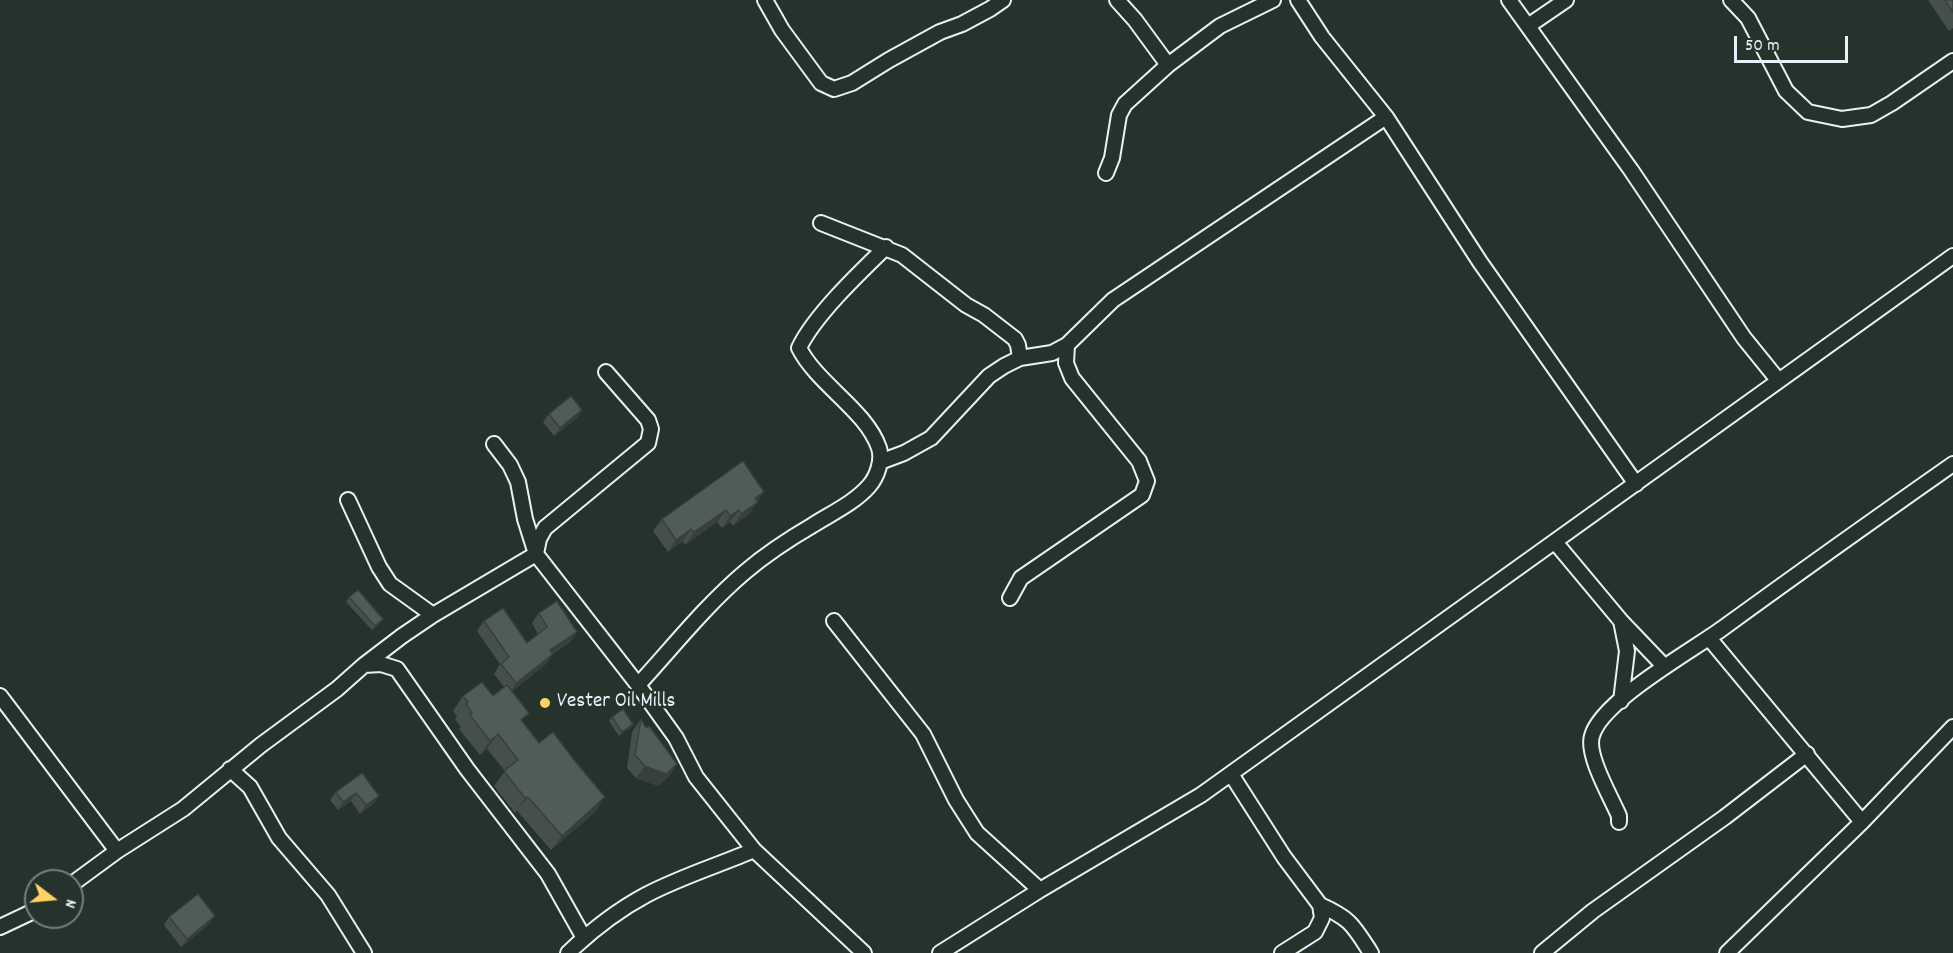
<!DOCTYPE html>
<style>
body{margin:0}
#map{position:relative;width:1953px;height:953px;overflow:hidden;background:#26332d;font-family:Dekko,sans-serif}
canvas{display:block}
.north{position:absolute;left:24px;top:869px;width:60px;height:60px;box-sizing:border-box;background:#26332d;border:2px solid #747f7e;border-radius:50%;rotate:106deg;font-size:16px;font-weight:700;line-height:24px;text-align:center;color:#e8f1f8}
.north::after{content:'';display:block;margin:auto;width:21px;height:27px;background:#ffd166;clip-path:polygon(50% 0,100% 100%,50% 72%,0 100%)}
.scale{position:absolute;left:1734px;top:36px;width:114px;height:27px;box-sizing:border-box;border:3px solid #e8f1f8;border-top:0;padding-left:8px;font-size:18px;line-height:21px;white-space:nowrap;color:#e8f1f8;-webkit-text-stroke:4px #26332d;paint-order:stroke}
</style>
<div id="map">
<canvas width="1953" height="953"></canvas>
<div class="north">N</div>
<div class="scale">50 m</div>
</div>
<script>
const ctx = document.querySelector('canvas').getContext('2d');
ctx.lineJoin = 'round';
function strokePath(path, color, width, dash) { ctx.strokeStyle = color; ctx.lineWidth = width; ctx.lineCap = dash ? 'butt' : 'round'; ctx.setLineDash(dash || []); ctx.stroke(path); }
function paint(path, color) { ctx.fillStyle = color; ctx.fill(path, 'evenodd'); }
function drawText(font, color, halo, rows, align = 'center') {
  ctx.font = font + ' Dekko,sans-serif'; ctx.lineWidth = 5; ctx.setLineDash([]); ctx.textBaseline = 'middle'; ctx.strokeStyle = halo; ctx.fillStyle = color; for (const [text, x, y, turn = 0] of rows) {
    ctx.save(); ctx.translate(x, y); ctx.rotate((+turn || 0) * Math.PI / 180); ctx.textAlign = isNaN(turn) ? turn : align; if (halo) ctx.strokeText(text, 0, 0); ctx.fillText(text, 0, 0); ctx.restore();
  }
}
const minor = new Path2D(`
 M 765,0 L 782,30 L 821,83 L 834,89 L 852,83 L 889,60 L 940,32 L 962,24 L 990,9 L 1003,0
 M 1117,0 L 1135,20 L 1168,65
 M 1298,0 L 1322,37 L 1386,117 L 1480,262 L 1636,484
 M 1509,0 L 1631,170 L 1744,338 L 1778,380
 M 1731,0 L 1748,18 L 1786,91 L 1808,112 L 1842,119 L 1871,115 L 1892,103 L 1953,61
 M 1528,26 L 1566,0
 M 1106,173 L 1112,158 L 1119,115 L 1125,104 L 1168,65 L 1220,26 L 1273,0
 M 821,223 L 902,255 L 966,305 L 984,315 L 1015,339 L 1018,345 L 1020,358
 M 494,444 L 510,465 L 518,482 L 525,519 L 536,554 L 638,685 L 676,738 L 696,777 L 754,850 L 864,953
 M 880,462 L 904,453 L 931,438 L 989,376 L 1004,366 L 1020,358 L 1052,353 L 1067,345 L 1113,300 L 1386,117
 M 348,500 L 379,567 L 390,584 L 433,615
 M 1555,542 L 1621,621 L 1664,666
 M 1010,598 L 1021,578 L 1142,495 L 1147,481 L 1139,461 L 1072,378 L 1066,363 L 1067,345
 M 834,621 L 923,734 L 956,800 L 977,833 L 1040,890
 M 1621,621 L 1627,651 L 1621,701
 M 1709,638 L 1862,822
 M 364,665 L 381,664 L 397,669 L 467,769 L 548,874 L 584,938
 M 638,685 C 673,647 706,605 745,572 C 766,554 789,539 813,525 C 832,513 854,503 869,486 C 877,477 883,460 879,448 C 866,410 818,385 799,348 C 814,316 859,273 886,247
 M 0,696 L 117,851
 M 230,769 L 250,787 L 279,838 L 328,895 L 364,953
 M 1231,774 L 1284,857 L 1320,905 L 1322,918 L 1315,932 L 1282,953
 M 1619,822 L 1619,816 C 1611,797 1586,755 1592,736 C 1601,701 1693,650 1723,628 C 1800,572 1876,518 1953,464
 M 72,884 L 117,851 L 183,809 L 261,745 L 337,689 L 364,665 L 402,636 L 433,615 L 536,554 L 539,539 L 545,528 L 648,443 L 651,429 L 648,420 L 606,372
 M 1320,905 C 1351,919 1353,925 1371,953
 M 0,927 L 36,910
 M 568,953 C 591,931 618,910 646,895 C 680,877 719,865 754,850
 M 940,953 L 1040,890 L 1201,795 L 1953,256
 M 1542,953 L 1593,911 L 1725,817 L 1807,754
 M 1727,953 L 1862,822 L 1953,727`);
const wall = new Path2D(`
 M 1928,0 L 1953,0 L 1953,28 L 1949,31 Z
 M 582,410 L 577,418 L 554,436 L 543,422 L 549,414 Z
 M 757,502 L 749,514 L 733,526 L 730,522 L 722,528 L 717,522 L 685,545 L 683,541 L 668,552 L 653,531 L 662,519 Z
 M 349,597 L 383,619 L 380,623 L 372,630 L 346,602 Z
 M 539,613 L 577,632 L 570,642 L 553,654 L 546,664 L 512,691 L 523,722 L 595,812 L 551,850 L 517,811 L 515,813 L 494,786 L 505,771 L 487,749 L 480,755 L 459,729 L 461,727 L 455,719 L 457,716 L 453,711 L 463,696 L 493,696 L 504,687 L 494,674 L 500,664 L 477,631 L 484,621 L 527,643 L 538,634 L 532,623 Z
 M 612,717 L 633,724 L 630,728 L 619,736 L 609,721 Z
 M 641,719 L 646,728 L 677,764 L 669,776 L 658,786 L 636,778 L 627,768 L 632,732 Z
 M 362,773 L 379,796 L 373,804 L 360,814 L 351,801 L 338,810 L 330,800 L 336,792 Z
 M 169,917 L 209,924 L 181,947 L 164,925 Z`);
const shadedWall = new Path2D(`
 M 582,410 L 577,418 L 554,436 L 560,428 Z
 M 764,492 L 749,514 L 733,526 L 741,514 L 755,498 Z
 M 726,510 L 717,522 L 685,545 L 694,532 Z
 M 739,510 L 730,522 L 722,528 L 730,516 Z
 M 691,529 L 683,541 L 668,552 L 676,540 Z
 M 577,632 L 570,642 L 543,660 L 550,650 Z
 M 553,654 L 546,664 L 509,693 L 516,683 Z
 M 633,724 L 630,728 L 619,736 L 622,732 Z
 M 498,734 L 487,749 L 480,755 L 490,741 Z
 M 677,764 L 669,776 L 658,786 L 636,778 L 645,766 Z
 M 356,793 L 351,801 L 338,810 L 343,802 Z
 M 379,796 L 373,804 L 360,814 L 366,805 Z
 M 528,797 L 517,811 L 515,813 L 525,798 Z
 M 605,797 L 595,812 L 551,850 L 562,836 Z
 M 215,916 L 209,924 L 181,947 L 187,939 Z`);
const building = new Path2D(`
 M 1945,0 L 1953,0 L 1953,12 Z
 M 571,396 L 582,410 L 560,428 L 549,414 Z
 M 743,461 L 764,492 L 755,498 L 758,502 L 741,514 L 739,510 L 730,516 L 726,510 L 694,532 L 691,529 L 676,540 L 662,519 Z
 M 358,590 L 383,619 L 375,626 L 349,597 Z
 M 557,601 L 577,632 L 550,650 L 553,654 L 516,683 L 501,664 L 509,657 L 484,621 L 503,608 L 527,643 L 547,627 L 539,613 Z
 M 482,682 L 493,696 L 507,685 L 529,713 L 521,720 L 539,743 L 553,732 L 574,760 L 605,797 L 562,836 L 528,797 L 525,798 L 504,771 L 518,760 L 498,734 L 490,741 L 470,715 L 472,713 L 466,704 L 468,702 L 463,696 Z
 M 623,709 L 633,724 L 622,732 L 612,717 Z
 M 641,719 L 646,728 L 649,726 L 677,764 L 666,774 L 645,766 L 635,755 Z
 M 362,773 L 379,796 L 366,805 L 356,793 L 343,802 L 336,792 Z
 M 198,894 L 215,916 L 187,939 L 169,917 Z`);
const markers = [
 [545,703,6,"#ffd166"]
];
const poiNames = [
 ["Vester Oil Mills",557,703]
];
strokePath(minor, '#e8f1f8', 18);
strokePath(minor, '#26332d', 14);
paint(wall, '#454f4d');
paint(shadedWall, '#38403e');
paint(building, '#505c59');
strokePath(building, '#38403e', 1.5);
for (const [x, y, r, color] of markers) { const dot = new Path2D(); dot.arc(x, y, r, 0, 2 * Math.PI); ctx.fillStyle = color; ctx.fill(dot); strokePath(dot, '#26332d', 2); }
drawText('21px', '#e8f1f8', '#26332d', poiNames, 'left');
</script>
